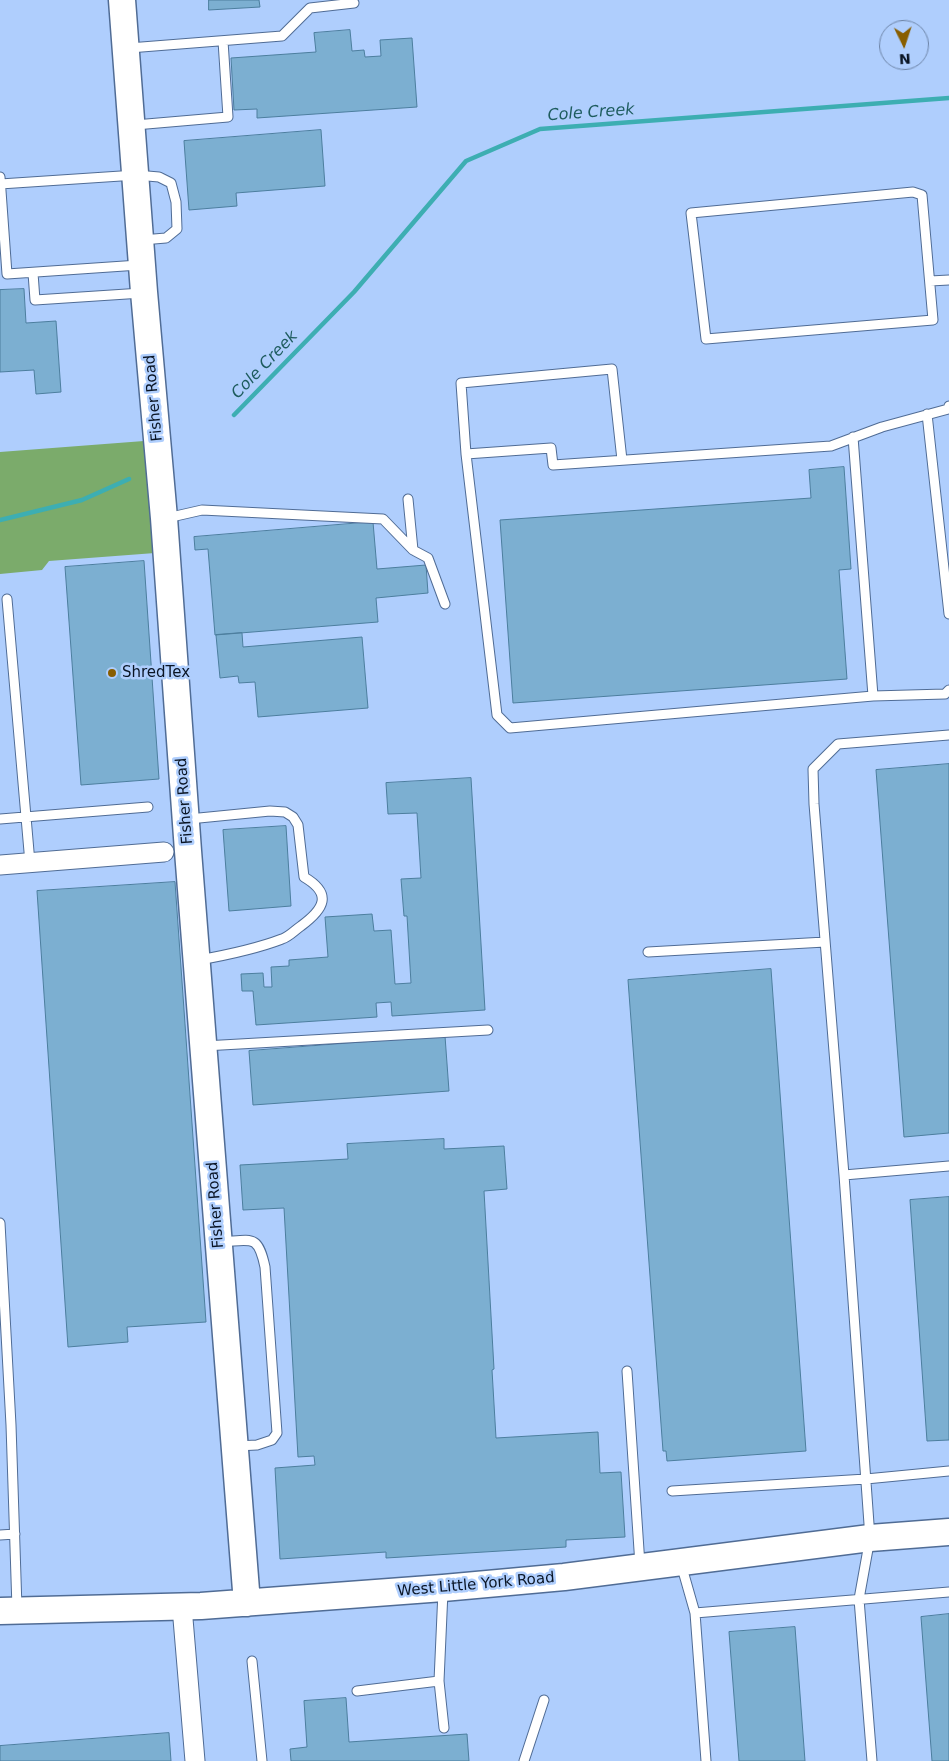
<!DOCTYPE html>
<style>
body{margin:0}
#map{position:relative;width:949px;height:1761px;overflow:hidden;background:#afcefd;font-family:"DejaVu Sans",sans-serif}
canvas{display:block}
.north{position:absolute;left:879px;top:20px;width:50px;height:50px;box-sizing:border-box;background:#afcefd;border:1px solid #6d84a7;border-radius:50%;rotate:176deg;font-size:14px;font-weight:700;line-height:20px;text-align:center;color:#0a1525}
.north::after{content:'';display:block;margin:auto;width:18px;height:22px;background:#885e00;clip-path:polygon(50% 0,100% 100%,50% 72%,0 100%)}
</style>
<div id="map">
<canvas width="949" height="1761"></canvas>
<div class="north">N</div>
</div>
<script>
const ctx = document.querySelector('canvas').getContext('2d');
ctx.lineJoin = 'round';
function paint(path, color) { ctx.fillStyle = color; ctx.fill(path, 'evenodd'); }
function strokePath(path, color, width, dash) { ctx.strokeStyle = color; ctx.lineWidth = width; ctx.lineCap = dash ? 'butt' : 'round'; ctx.setLineDash(dash || []); ctx.stroke(path); }
function drawText(font, color, halo, rows, align = 'center') {
  ctx.font = font + ' "DejaVu Sans",sans-serif'; ctx.lineWidth = 5; ctx.setLineDash([]); ctx.textBaseline = 'middle'; ctx.strokeStyle = halo; ctx.fillStyle = color; for (const [text, x, y, turn = 0] of rows) {
    ctx.save(); ctx.translate(x, y); ctx.rotate((+turn || 0) * Math.PI / 180); ctx.textAlign = isNaN(turn) ? turn : align; if (halo) ctx.strokeText(text, 0, 0); ctx.fillText(text, 0, 0); ctx.restore();
  }
}
const green = new Path2D(`
 M 144,441 L 155,553 L 49,561 L 42,570 L 0,574 L 0,452 Z`);
const stream = new Path2D(`
 M 234,415 L 354,292 L 466,161 L 540,129 L 949,98
 M 0,520 L 82,500 L 129,479`);
const building = new Path2D(`
 M 209,0 L 259,0 L 260,7 L 209,10 Z
 M 350,30 L 352,51 L 364,50 L 365,57 L 381,56 L 380,40 L 412,38 L 417,107 L 257,118 L 257,109 L 234,110 L 231,58 L 316,52 L 314,33 Z
 M 321,130 L 325,186 L 236,193 L 237,206 L 189,210 L 184,141 Z
 M 24,289 L 26,323 L 56,321 L 61,392 L 36,394 L 34,370 L 0,372 L 0,290 Z
 M 844,467 L 851,569 L 839,570 L 847,679 L 513,703 L 500,520 L 811,498 L 809,470 Z
 M 373,522 L 377,569 L 426,565 L 428,593 L 376,598 L 378,622 L 215,635 L 208,549 L 195,550 L 194,537 Z
 M 144,561 L 159,779 L 81,785 L 65,567 Z
 M 242,633 L 243,647 L 362,637 L 368,708 L 258,717 L 255,682 L 239,683 L 238,676 L 220,678 L 216,635 Z
 M 949,764 L 949,1133 L 904,1137 L 876,770 Z
 M 471,778 L 485,1010 L 392,1016 L 391,1002 L 376,1003 L 377,1017 L 256,1025 L 253,991 L 242,991 L 241,974 L 263,973 L 264,987 L 272,987 L 271,967 L 289,966 L 289,960 L 328,957 L 325,917 L 372,914 L 374,931 L 391,930 L 395,984 L 411,983 L 407,916 L 404,916 L 401,879 L 421,878 L 417,813 L 388,814 L 386,783 Z
 M 286,826 L 291,906 L 229,911 L 223,830 Z
 M 175,882 L 206,1322 L 127,1327 L 128,1342 L 68,1347 L 37,891 Z
 M 771,969 L 806,1451 L 667,1461 L 666,1451 L 663,1451 L 628,980 Z
 M 445,1036 L 449,1091 L 253,1105 L 249,1051 Z
 M 444,1139 L 444,1149 L 504,1146 L 507,1189 L 484,1191 L 494,1369 L 492,1370 L 496,1438 L 598,1432 L 600,1473 L 621,1472 L 625,1537 L 566,1540 L 566,1547 L 386,1558 L 386,1552 L 280,1559 L 275,1468 L 315,1465 L 314,1456 L 298,1457 L 284,1208 L 243,1210 L 240,1165 L 348,1159 L 347,1144 Z
 M 949,1197 L 949,1440 L 927,1441 L 910,1200 Z
 M 949,1614 L 949,1761 L 932,1761 L 921,1617 Z
 M 795,1627 L 805,1761 L 739,1761 L 729,1632 Z
 M 346,1698 L 349,1742 L 467,1734 L 469,1761 L 291,1761 L 290,1749 L 307,1747 L 304,1701 Z
 M 169,1733 L 171,1761 L 0,1761 L 0,1746 Z`);
const lane = new Path2D(`
 M 129,48 L 282,36 L 310,8 L 354,3
 M 135,125 L 228,117 L 223,41
 M 0,177 L 7,274 L 139,265
 M 0,184 L 136,175 L 159,177 L 171,183 L 176,202 L 177,229 L 166,238 L 142,240
 M 913,192 L 922,195 L 933,320 L 706,339 L 691,213 Z
 M 33,273 L 35,300 L 142,293
 M 930,281 L 949,280
 M 927,414 L 949,614
 M 466,454 L 497,715 L 510,728 L 873,696 L 853,437
 M 622,460 L 612,369 L 461,383 L 466,454 L 551,448 L 553,465 L 831,446 L 882,427 L 948,409 L 949,406
 M 408,499 L 413,550 L 428,558 L 445,604
 M 167,518 L 202,510 L 383,519 L 413,550
 M 7,599 L 30,863
 M 873,696 L 945,694 L 949,690
 M 0,819 L 148,807
 M 189,819 L 270,811 L 285,812 L 293,817 L 298,825 L 304,877 C 333,894 324,909 301,926 C 295,930 289,937 282,939 C 256,949 227,955 199,960
 M 648,952 L 825,942
 M 204,1046 L 488,1030
 M 844,1175 L 949,1166
 M 0,1223 L 11,1425 L 17,1608
 M 222,1242 C 252,1240 258,1234 265,1267 L 277,1433 L 272,1440 L 257,1445 L 237,1446
 M 627,1371 L 640,1565
 M 672,1491 L 866,1479 L 949,1471
 M 0,1535 L 15,1534
 M 681,1564 L 695,1613 L 706,1761
 M 443,1591 L 439,1681 L 444,1728
 M 695,1613 L 949,1592
 M 252,1661 L 262,1761
 M 357,1691 L 439,1681
 M 524,1761 L 544,1700
 M 872,1761 L 859,1599 L 870,1538 L 844,1175 L 814,804 L 813,769 L 838,744 L 949,735`);
const street = new Path2D(`
 M 0,865 L 164,852
 M 182,1607 L 195,1761`);
const secondary = new Path2D(`
 M 122,0 L 144,292 L 164,518 L 188,851 L 247,1603
 M 0,1611 L 201,1606 L 443,1588 L 564,1577 L 870,1538 L 949,1532`);
const markers = [
 [112,673,5,"#885e00"]
];
const streetNames = [
 ["Fisher Road",154,398,-95],
 ["Fisher Road",185,801,-94],
 ["Fisher Road",216,1205,-94],
 ["West Little York Road",476,1585,-5]
];
const poiNames = [
 ["ShredTex",122,673]
];
const waterNames = [
 ["Cole Creek",591,113,-4],
 ["Cole Creek",265,365,-46]
];
paint(green, '#7bab6b');
strokePath(stream, '#3daeb2', 4.5);
paint(building, '#7cafd1');
strokePath(building, '#4c7e9e', 1);
strokePath(lane, '#506c95', 11);
strokePath(street, '#506c95', 21);
strokePath(secondary, '#506c95', 29);
strokePath(lane, '#fff', 9);
strokePath(street, '#fff', 19);
strokePath(secondary, '#fff', 26);
for (const [x, y, r, color] of markers) { const dot = new Path2D(); dot.arc(x, y, r, 0, 2 * Math.PI); ctx.fillStyle = color; ctx.fill(dot); strokePath(dot, '#afcefd', 2); }
drawText('15px', '#0a1525', '#afcefd', streetNames);
drawText('15px', '#0a1525', '#afcefd', poiNames, 'left');
drawText('italic 16px', '#1e5c5e', '#afcefd', waterNames);
</script>
